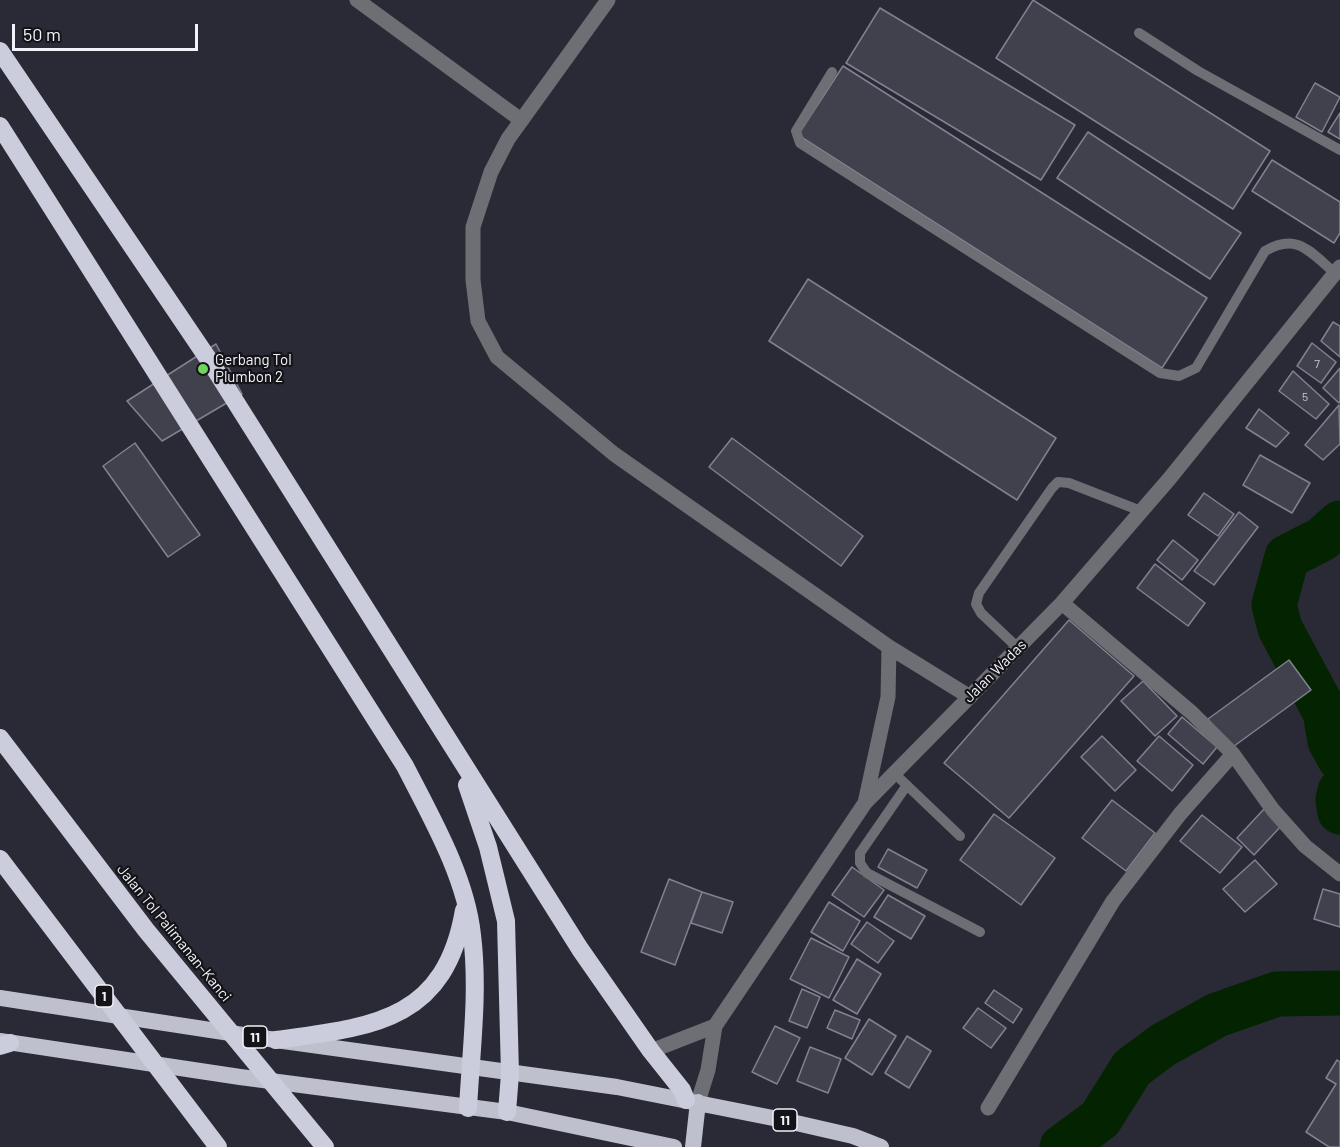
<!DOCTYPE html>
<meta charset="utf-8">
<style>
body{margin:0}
#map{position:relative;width:1340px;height:1147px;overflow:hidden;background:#292a35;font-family:Barlow,sans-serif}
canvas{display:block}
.scale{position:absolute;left:12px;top:24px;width:186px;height:27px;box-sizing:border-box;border:3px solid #f2f3fa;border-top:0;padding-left:8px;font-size:18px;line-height:21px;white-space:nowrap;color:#f2f3fa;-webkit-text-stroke:4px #131318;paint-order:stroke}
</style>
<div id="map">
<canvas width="1340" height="1147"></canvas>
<div class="scale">50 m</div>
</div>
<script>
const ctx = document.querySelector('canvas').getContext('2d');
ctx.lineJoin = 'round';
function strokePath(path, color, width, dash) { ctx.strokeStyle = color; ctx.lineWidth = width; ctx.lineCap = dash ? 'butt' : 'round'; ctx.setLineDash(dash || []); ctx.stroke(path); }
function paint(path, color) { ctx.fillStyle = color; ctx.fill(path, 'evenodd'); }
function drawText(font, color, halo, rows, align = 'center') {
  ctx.font = font + ' Barlow,sans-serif'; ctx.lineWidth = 4.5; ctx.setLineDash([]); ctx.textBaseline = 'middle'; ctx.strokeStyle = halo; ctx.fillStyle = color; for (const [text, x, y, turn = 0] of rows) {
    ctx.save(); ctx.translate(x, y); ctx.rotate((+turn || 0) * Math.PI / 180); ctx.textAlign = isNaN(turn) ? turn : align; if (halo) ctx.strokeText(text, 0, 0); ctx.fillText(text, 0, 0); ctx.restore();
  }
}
const river = new Path2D(`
 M 1340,523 L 1322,539 L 1287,557 L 1274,605 L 1280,628 L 1325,712 L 1330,741 L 1340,759
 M 1340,791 L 1338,800 L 1340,812
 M 1062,1147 L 1100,1119 L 1132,1068 L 1163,1045 L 1217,1015 L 1277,994 L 1340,993`);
const building = new Path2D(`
 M 1033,0 L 1270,151 L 1233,209 L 996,58 Z
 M 880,8 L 1075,125 L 1041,180 L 846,63 Z
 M 843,66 L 1207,298 L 1162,368 L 798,135 Z
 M 1315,83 L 1340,97 L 1322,132 L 1296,117 Z
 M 1340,113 L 1340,139 L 1328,132 Z
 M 1088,132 L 1241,233 L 1210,279 L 1057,178 Z
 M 1272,160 L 1340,202 L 1340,233 L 1334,243 L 1252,191 Z
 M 808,279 L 1056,438 L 1017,500 L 769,341 Z
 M 1333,322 L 1340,326 L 1340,357 L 1321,341 Z
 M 1312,343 L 1336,362 L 1321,383 L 1297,366 Z
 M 216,344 L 242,394 L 162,441 L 127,401 Z
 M 1340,368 L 1340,401 L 1339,403 L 1323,388 Z
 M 1293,371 L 1329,404 L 1316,419 L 1279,391 Z
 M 1339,405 L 1340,444 L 1323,460 L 1305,445 Z
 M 1259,409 L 1289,433 L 1276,447 L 1246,428 Z
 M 732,438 L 863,536 L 841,566 L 709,467 Z
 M 135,443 L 200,535 L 168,557 L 103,466 Z
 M 1260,455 L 1310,483 L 1292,513 L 1243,485 Z
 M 1204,493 L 1234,514 L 1218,536 L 1188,515 Z
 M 1239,512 L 1258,527 L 1214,585 L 1194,571 Z
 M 1173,540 L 1198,560 L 1182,580 L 1157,560 Z
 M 1155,564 L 1205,603 L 1188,626 L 1137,588 Z
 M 1069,620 L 1134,676 L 1009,818 L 944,763 Z
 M 1289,660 L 1311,690 L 1230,749 L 1208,719 Z
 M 1143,681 L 1177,716 L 1155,736 L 1121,701 Z
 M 1182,717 L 1217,747 L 1203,764 L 1168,734 Z
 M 1102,736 L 1136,770 L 1115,791 L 1081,757 Z
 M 1159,736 L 1193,765 L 1172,791 L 1137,761 Z
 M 1112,800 L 1155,833 L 1126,871 L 1082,838 Z
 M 1265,808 L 1283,824 L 1254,855 L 1237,838 Z
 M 994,814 L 1055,858 L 1021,905 L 960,860 Z
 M 1202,815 L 1242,847 L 1220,873 L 1180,841 Z
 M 888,849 L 927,870 L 917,888 L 878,867 Z
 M 1255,860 L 1277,884 L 1245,912 L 1223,889 Z
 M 852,867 L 884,890 L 864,917 L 832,895 Z
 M 669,879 L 702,892 L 675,965 L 641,952 Z
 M 1323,889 L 1340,894 L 1340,927 L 1314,919 Z
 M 702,892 L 733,902 L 722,933 L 691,923 Z
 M 888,895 L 925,916 L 911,939 L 874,917 Z
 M 829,902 L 860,921 L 843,951 L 811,932 Z
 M 867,922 L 894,941 L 878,963 L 851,944 Z
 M 811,938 L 849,957 L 829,998 L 790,979 Z
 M 857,959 L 881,974 L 857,1014 L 833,1000 Z
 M 802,989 L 820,997 L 807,1028 L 789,1021 Z
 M 994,990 L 1022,1009 L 1013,1023 L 985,1003 Z
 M 978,1008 L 1006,1028 L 991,1048 L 963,1028 Z
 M 835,1010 L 860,1020 L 852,1039 L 827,1028 Z
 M 869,1019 L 896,1036 L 872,1075 L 845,1058 Z
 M 775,1026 L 800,1038 L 777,1084 L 752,1072 Z
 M 907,1036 L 931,1051 L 909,1088 L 885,1073 Z
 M 810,1047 L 841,1059 L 828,1093 L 797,1081 Z
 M 1337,1060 L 1340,1062 L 1340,1147 L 1329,1147 L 1306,1132 L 1336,1084 L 1326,1078 Z`);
const service = new Path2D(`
 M 1139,33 L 1198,71 L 1340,150
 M 832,72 L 796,131 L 800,143 L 1160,373 L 1179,376 L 1196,368 L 1265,251 C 1297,232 1310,252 1334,272
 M 1018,648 L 981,613 L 976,604 L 979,593 L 1052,488 L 1058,482 L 1069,483 L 1141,511
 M 894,773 L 960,836
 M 907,785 L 860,853 L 860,863 L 867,873 L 980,932`);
const minor = new Path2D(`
 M 357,0 L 521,120
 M 608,0 L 508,139 L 491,172 L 473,227 L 473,280 L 478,321 L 497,357 L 614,454 L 889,647 L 970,697
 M 1062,603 L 1192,713 L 1233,754 L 1273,810 L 1305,846 L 1340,874
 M 865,803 L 888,697 L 889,647
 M 651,1051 L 715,1026
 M 698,1102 L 708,1070 L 715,1026 L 865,803 L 1062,603 L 1170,478 L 1340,267
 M 988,1108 L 1113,901 L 1180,814 L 1233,754`);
const trunk = new Path2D(`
 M 0,998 L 276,1040 L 617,1087 L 783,1120 L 853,1136 L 881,1147
 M 0,1041 L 240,1077 L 507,1112 L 674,1147
 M 693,1147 L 698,1102`);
const motorway = new Path2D(`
 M 0,51 L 213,366 L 580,949 L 651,1051 L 682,1090 L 686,1100
 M 0,126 L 405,766 C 431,817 466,877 472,935 C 479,992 471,1051 468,1108
 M 0,738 L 146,930 L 325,1147
 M 467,785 L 488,847 L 506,921 L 510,1074 L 507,1112
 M 0,859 L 218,1147
 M 276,1040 C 371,1027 445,1022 464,910
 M 0,1046 L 10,1043`);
const markers = [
 [203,369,6,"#70d35e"]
];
const numberNames = [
 ["7",1317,364],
 ["5",1305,397]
];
const shields = [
 [104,996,18],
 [255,1037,24],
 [785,1120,24]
];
const shieldNames = [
 ["1",104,996],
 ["11",255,1037],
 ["11",785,1120]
];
const poiNames = [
 ["Gerbang Tol",215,360],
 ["Plumbon 2",215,377]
];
const streetNames = [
 ["Jalan Wadas",995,671,-45],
 ["Jalan Tol Palimanan–Kanci",174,933,51]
];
strokePath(river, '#042300', 45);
paint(building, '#40414d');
strokePath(building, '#808290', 1.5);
strokePath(service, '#6e6f75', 10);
strokePath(minor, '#6e6f75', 15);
strokePath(trunk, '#bec0ce', 16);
strokePath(motorway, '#cbcddc', 18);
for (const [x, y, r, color] of markers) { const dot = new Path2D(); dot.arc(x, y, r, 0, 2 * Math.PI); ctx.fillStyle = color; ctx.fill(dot); strokePath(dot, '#131318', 2); }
drawText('12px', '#c6c6cf', null, numberNames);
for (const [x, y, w] of shields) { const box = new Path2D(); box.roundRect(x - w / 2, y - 11, w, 22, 4.5); ctx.fillStyle = '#131318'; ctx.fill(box); strokePath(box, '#f2f3fa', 1.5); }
drawText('bold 14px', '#f2f3fa', null, shieldNames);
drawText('15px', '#f2f3fa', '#131318', poiNames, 'left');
drawText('15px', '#f2f3fa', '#131318', streetNames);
</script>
